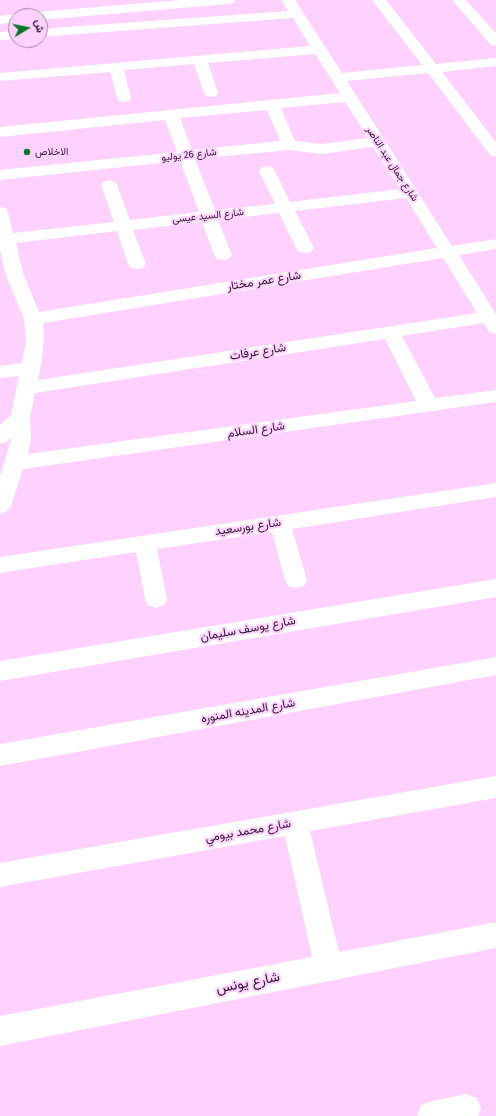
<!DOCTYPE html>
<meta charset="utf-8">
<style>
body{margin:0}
#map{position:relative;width:496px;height:1116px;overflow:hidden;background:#ffd1fe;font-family:"Fira Sans",Vazirmatn,sans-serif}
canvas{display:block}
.north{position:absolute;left:8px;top:8px;width:40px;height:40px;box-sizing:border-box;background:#ffd1fe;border:1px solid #ab87aa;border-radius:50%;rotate:80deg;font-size:11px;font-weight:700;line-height:16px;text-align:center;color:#2c182d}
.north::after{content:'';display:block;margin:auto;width:14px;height:18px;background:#0a7629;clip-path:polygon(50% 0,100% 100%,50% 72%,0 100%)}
</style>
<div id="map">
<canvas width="496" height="1116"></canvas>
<div class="north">ش</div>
</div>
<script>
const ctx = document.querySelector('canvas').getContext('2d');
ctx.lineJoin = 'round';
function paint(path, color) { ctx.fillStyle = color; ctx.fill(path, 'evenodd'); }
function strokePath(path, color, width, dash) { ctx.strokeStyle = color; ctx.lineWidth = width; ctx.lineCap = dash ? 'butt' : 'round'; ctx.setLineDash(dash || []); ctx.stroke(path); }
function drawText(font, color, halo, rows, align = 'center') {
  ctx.font = font + ' "Fira Sans",Vazirmatn,sans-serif'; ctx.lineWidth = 4; ctx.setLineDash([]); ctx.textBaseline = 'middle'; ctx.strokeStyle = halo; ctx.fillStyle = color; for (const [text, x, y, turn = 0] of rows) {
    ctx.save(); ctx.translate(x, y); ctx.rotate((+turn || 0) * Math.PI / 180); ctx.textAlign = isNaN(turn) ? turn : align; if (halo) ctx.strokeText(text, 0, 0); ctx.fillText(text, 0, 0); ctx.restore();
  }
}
const street = new Path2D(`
 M 181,0 L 236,0 L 234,3 L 229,4 L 40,20 L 40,16 L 29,16 L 31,13 L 36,12 Z
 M 281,0 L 295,0 L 342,73 L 422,65 L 372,0 L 386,0 L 436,64 L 496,58 L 496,66 L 442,72 L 496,142 L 496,157 L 490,155 L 428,73 L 347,81 L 452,246 L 496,239 L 496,249 L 459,255 L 496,314 L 496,334 L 489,332 L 484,323 L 402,336 L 435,398 L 496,390 L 496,402 L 23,469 L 11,506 L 7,511 L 0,514 L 0,476 L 11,440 L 11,438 L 7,442 L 0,444 L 0,425 L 11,415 L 19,376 L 0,378 L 0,366 L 22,363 L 26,341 L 24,319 L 5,273 L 0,249 L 0,207 L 6,208 L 8,212 L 13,233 L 114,222 L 101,185 L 103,182 L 109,180 L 115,182 L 117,185 L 130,220 L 199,212 L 180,161 L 0,180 L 0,170 L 177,152 L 165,120 L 0,137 L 0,127 L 340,93 L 315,54 L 208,63 L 218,93 L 216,96 L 211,97 L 206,96 L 204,93 L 194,64 L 124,70 L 131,98 L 129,101 L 124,102 L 119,101 L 117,98 L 110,72 L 0,81 L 0,73 L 310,46 L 293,18 L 40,37 L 40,29 L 288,11 ZM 345,102 L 368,138 L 322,144 L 295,141 L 281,108 ZM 267,110 L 280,141 L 192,150 L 180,118 ZM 373,147 L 400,189 L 290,202 L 275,171 L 273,168 L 267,166 L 261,168 L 259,171 L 275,204 L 215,210 L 195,159 L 289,150 L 322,154 ZM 406,198 L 437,248 L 39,312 L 23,273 L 16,243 L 117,231 L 128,264 L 131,268 L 137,269 L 143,268 L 146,264 L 133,230 L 202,222 L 214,255 L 217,259 L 223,260 L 229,259 L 232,255 L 218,220 L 279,213 L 296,248 L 299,252 L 305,253 L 311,252 L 314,248 L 295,211 ZM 443,258 L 477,313 L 38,380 C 42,360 45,343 43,323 ZM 385,339 L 416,401 L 28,454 L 31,440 L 30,417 L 35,393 Z
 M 452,0 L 466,0 L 496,33 L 496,46 L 491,45 Z
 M 16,14 L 21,16 L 16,16 L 16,22 L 0,24 L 0,16 Z
 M 16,31 L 16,39 L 0,40 L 0,32 Z
 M 496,483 L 496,497 L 292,529 L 307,580 L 304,586 L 296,588 L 288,586 L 285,580 L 272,532 L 157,549 L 167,599 L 164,605 L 156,608 L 148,605 L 145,599 L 136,552 L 0,573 L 0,557 Z
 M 496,579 L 496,597 L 0,681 L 0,661 Z
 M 496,657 L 496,675 L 0,766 L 0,744 Z
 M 496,776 L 496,798 L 310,831 L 339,952 L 496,922 L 496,948 L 0,1046 L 0,1016 L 312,957 L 285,836 L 0,887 L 0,863 Z
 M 466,1094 L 477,1098 L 481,1109 L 478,1116 L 417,1116 L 421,1105 L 432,1101 Z`);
const markers = [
 [27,152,4,"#0a7629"]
];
const farPoinames = [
 ["الاخلاص",35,152]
];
const farStreetnames = [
 ["شارع 26 يوليو",189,155,-6],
 ["شارع جمال عبد الناصر",392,164,57],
 ["شارع السيد عيسى",208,216,-6]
];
const streetNames = [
 ["شارع عمر مختار",264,281,-9],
 ["شارع عرفات",258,352,-9],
 ["شارع السلام",256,430,-8],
 ["شارع بورسعيد",248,527,-8],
 ["شارع يوسف سليمان",248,629,-10],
 ["شارع المدينه المنوره",248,711,-10],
 ["شارع محمد بيومي",248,831,-10]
];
const nearStreetnames = [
 ["شارع يونس",248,983,-11]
];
paint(street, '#fff');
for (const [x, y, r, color] of markers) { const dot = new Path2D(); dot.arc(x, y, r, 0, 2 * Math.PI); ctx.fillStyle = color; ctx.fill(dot); strokePath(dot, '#ffd1fe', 1.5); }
drawText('10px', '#2c182d', '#ffd1fe', farPoinames, 'left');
drawText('10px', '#2c182d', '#ffd1fe', farStreetnames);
drawText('12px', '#2c182d', '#ffd1fe', streetNames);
drawText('14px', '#2c182d', '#ffd1fe', nearStreetnames);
</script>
